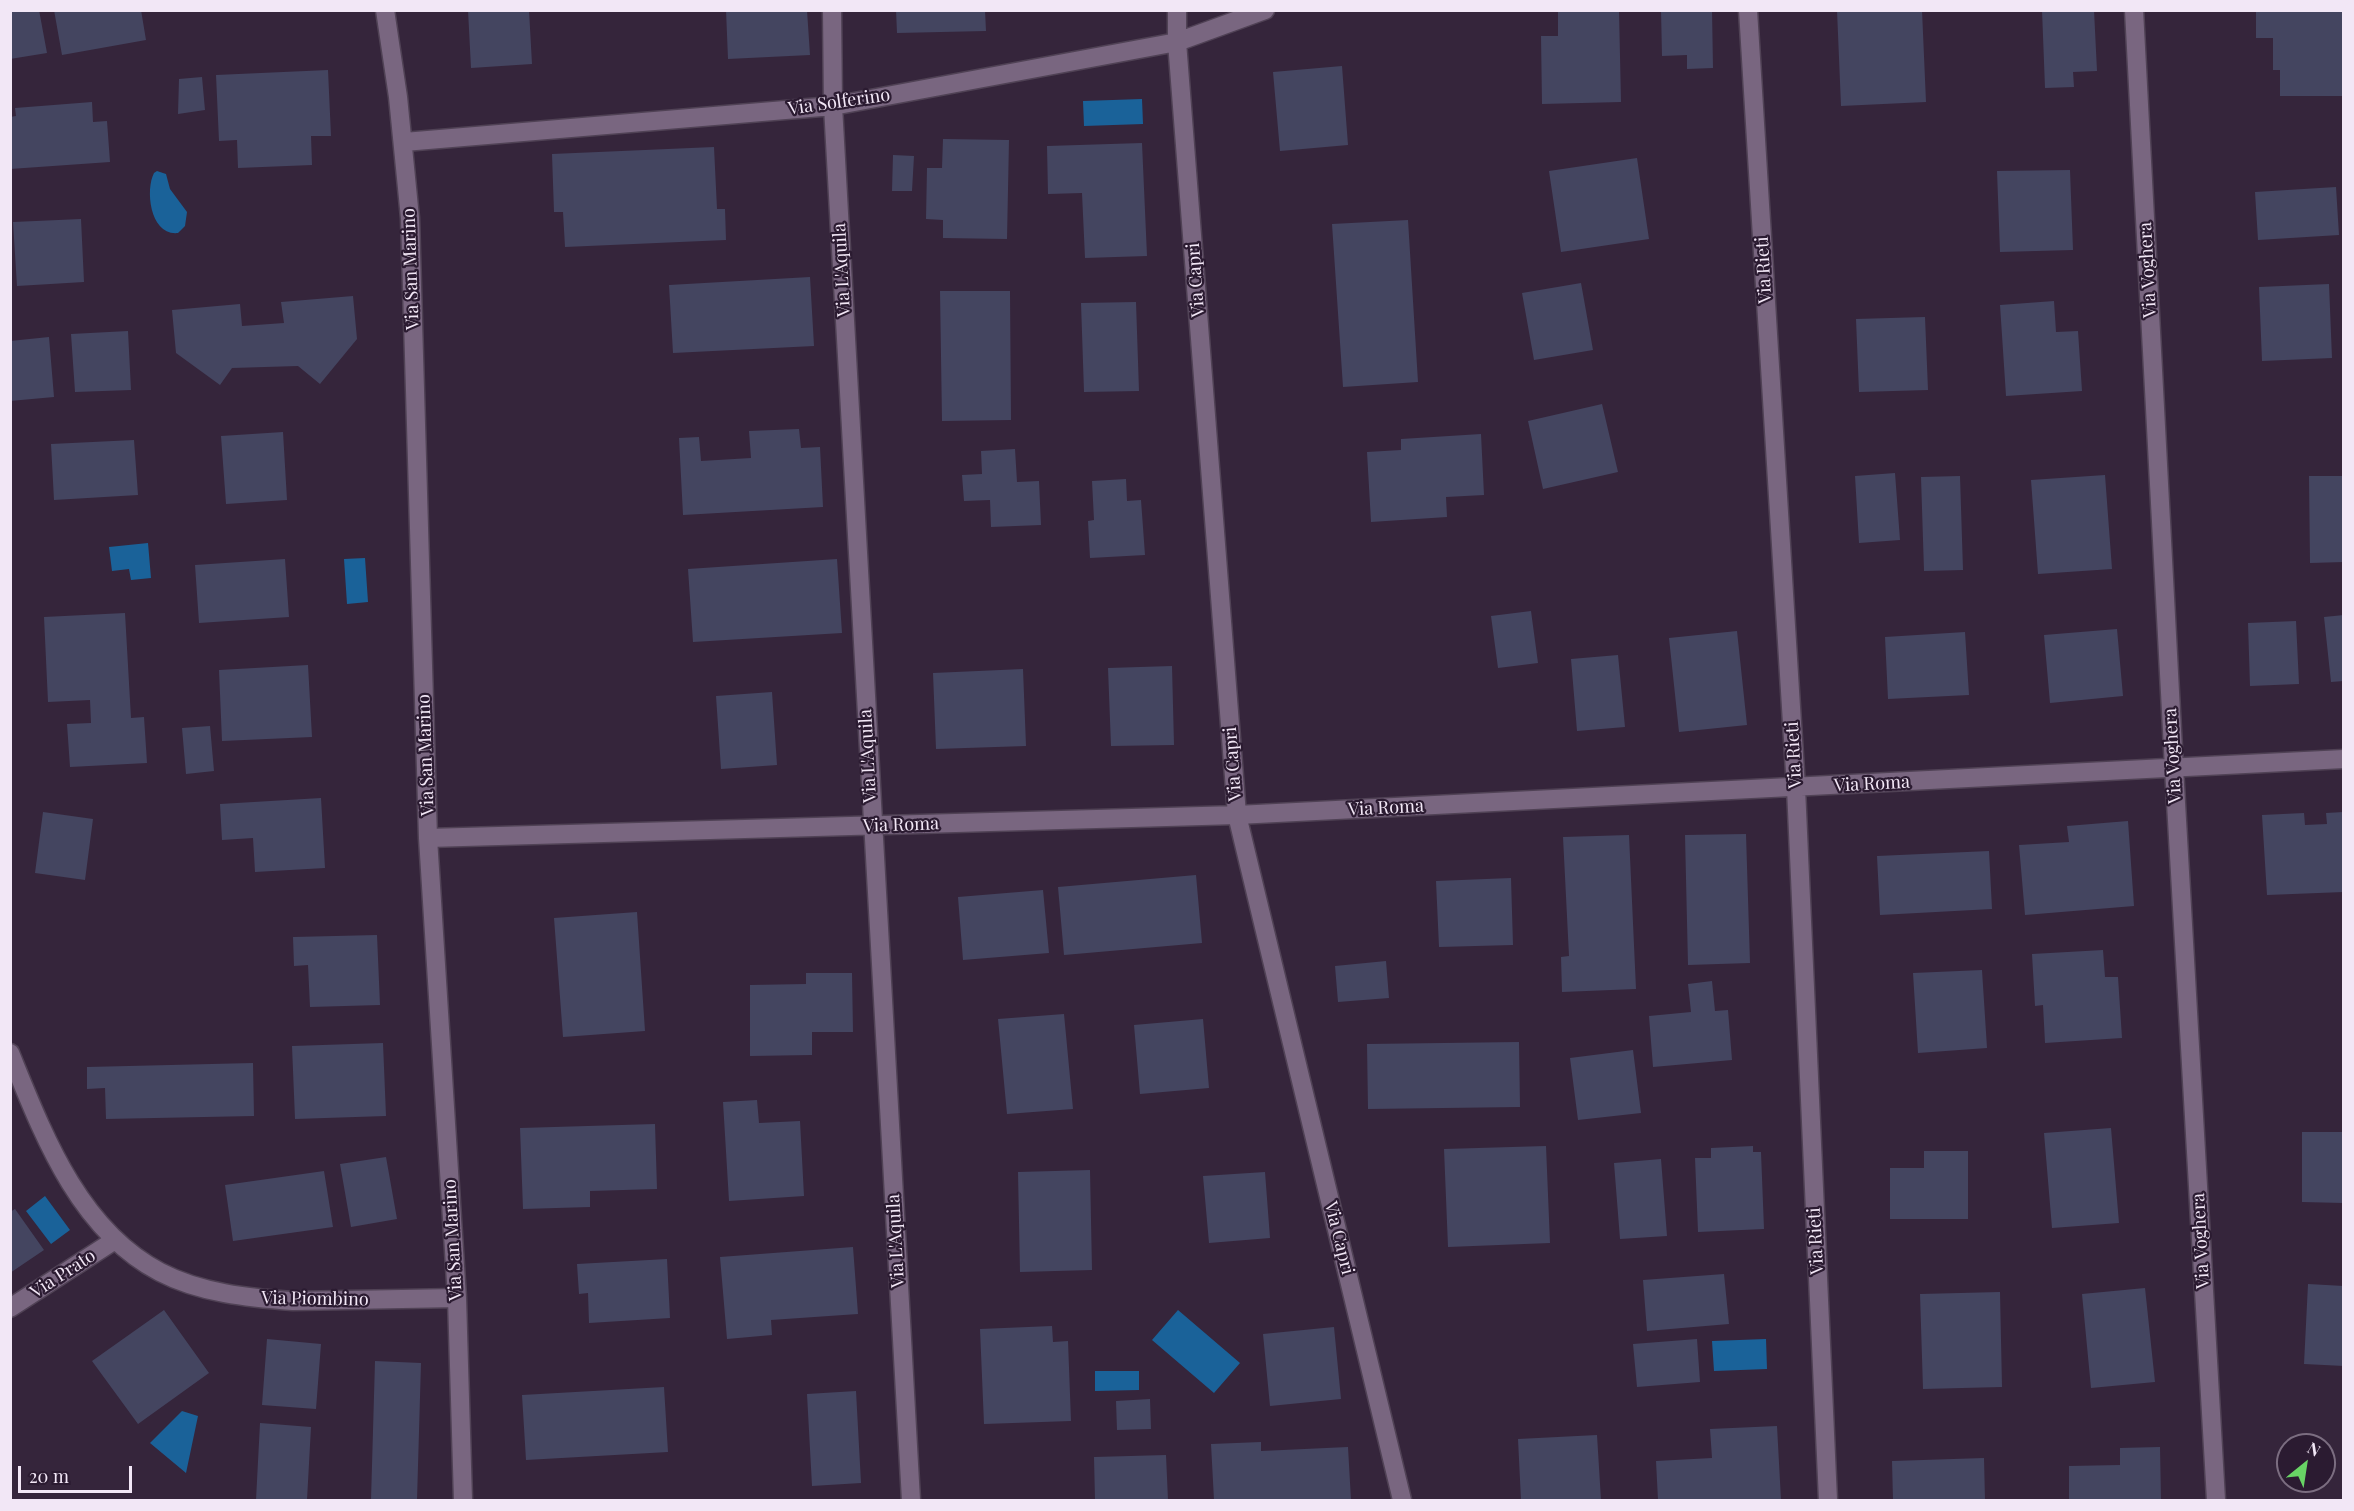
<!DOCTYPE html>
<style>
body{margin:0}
#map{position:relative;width:2354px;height:1511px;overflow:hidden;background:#35253b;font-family:"Playfair Display",serif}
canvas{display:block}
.frame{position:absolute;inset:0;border:12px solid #f2e7f6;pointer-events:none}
.north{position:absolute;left:2276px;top:1433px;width:60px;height:60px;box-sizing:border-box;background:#2b1b31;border:2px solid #7b6d80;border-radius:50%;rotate:30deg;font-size:16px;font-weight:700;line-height:24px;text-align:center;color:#f2e7f6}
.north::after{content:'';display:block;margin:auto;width:21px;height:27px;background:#68d465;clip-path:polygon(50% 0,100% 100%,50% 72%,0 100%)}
.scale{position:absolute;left:18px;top:1466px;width:114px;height:27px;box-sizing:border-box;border:3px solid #f2e7f6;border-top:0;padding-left:8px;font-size:18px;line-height:21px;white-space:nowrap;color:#f2e7f6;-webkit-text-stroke:4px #2b1b31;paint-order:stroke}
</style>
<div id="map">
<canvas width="2354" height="1511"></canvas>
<div class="frame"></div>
<div class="north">N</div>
<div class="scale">20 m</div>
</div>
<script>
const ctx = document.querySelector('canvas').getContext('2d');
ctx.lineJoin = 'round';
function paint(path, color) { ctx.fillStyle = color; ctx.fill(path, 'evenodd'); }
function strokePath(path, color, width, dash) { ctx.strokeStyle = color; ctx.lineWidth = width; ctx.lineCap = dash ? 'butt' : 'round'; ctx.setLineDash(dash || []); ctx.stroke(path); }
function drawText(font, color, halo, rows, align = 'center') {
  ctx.font = font + ' "Playfair Display",serif'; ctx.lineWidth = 4.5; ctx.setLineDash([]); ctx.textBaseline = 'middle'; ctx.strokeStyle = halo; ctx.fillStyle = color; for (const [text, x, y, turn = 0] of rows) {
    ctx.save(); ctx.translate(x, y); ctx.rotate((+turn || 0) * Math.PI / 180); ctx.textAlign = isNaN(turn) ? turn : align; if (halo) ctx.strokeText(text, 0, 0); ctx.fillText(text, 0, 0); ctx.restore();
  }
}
const water = new Path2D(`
 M 1142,99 L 1143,124 L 1084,126 L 1083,101 Z
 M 157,171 L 166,174 L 170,189 L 187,212 L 185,226 L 178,233 C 150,236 145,190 154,173 Z
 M 148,543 L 151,578 L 131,580 L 129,569 L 112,571 L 109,547 Z
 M 365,558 L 368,602 L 347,604 L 344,559 Z
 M 45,1196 L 70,1230 L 51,1244 L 26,1211 Z
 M 1178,1310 L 1240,1363 L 1214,1393 L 1152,1340 Z
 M 1766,1339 L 1767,1369 L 1714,1371 L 1712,1341 Z
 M 1095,1371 L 1139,1371 L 1139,1390 L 1095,1391 Z
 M 182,1411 L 198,1416 L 186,1473 L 150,1443 Z`);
const building = new Path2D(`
 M 10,10 L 39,10 L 47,53 L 10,59 Z
 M 54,10 L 141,10 L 146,40 L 62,55 Z
 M 468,10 L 529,10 L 532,64 L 471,68 Z
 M 726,10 L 807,10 L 810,55 L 728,59 Z
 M 896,10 L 985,10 L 986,31 L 897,33 Z
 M 1558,10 L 1619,10 L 1621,102 L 1542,104 L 1541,36 L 1558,36 Z
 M 1661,10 L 1712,10 L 1713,68 L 1687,69 L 1687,55 L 1662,56 Z
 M 1837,10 L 1922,10 L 1926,102 L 1841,106 Z
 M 2042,10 L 2094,10 L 2097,71 L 2073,72 L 2074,87 L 2045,88 Z
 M 2256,10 L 2344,10 L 2344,96 L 2280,96 L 2280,70 L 2273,70 L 2273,38 L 2256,38 Z
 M 1342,66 L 1348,145 L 1280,151 L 1273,72 Z
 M 328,70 L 331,136 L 311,136 L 312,165 L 238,168 L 237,140 L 219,141 L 216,75 Z
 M 202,77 L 205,110 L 178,114 L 179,79 Z
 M 92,102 L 93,122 L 107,121 L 110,162 L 10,169 L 10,117 L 16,116 L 15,108 Z
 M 943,139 L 1009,140 L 1007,239 L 943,238 L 943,220 L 926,219 L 927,168 L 942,168 Z
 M 1142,143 L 1147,256 L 1085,258 L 1082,193 L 1048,194 L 1047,146 Z
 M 714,147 L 717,209 L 725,209 L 726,240 L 565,247 L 563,212 L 554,212 L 552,154 Z
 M 893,155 L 914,156 L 912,191 L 892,191 Z
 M 1637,158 L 1649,239 L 1561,252 L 1549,171 Z
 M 2070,170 L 2073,250 L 2000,252 L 1997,171 Z
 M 2336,187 L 2339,235 L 2258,240 L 2255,192 Z
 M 81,219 L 84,282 L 17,286 L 13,222 Z
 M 1408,220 L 1418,382 L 1343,387 L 1332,224 Z
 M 810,277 L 814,346 L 673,353 L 669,285 Z
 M 1581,283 L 1593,350 L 1534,360 L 1522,293 Z
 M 2329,284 L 2332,358 L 2262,361 L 2259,287 Z
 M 940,291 L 1010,291 L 1011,420 L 942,421 Z
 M 353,296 L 357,339 L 320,384 L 298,366 L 232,368 L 220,385 L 176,353 L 172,310 L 240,304 L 242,326 L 284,323 L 281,302 Z
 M 2054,301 L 2056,332 L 2078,331 L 2082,391 L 2006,396 L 2000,305 Z
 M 1136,302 L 1139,391 L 1084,392 L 1081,303 Z
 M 1925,317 L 1928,390 L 1859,392 L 1856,319 Z
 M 128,331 L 131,390 L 75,392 L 71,334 Z
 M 49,337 L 54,397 L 10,401 L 10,341 Z
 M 1602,404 L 1618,472 L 1543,489 L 1528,421 Z
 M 799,429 L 801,448 L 820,447 L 823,507 L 683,515 L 679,438 L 699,437 L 701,461 L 751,458 L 749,431 Z
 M 283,432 L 287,500 L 226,504 L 221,436 Z
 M 1481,434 L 1484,495 L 1446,497 L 1447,517 L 1371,522 L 1367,452 L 1401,450 L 1401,439 Z
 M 134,440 L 138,495 L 54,500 L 51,444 Z
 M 1015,449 L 1017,482 L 1039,481 L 1041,525 L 991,527 L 990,500 L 964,501 L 962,475 L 982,474 L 981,451 Z
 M 1895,473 L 1900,540 L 1859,543 L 1855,476 Z
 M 2105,475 L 2112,569 L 2038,574 L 2031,480 Z
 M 1960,476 L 1963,570 L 1924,571 L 1921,477 Z
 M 2309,476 L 2344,476 L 2344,562 L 2310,563 Z
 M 1126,479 L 1127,501 L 1141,500 L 1145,555 L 1090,558 L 1088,521 L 1094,520 L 1092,481 Z
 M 285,559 L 289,617 L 199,623 L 195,565 Z
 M 837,559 L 842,633 L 693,642 L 688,569 Z
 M 1531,611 L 1538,663 L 1498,668 L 1491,616 Z
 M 125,613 L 131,718 L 144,717 L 147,763 L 70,767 L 67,724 L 91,723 L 90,700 L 48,702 L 44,617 Z
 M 2344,615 L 2344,681 L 2331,682 L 2324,617 Z
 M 2296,621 L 2299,684 L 2250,686 L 2248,623 Z
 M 2117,629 L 2123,696 L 2050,703 L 2044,635 Z
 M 1737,631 L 1747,725 L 1679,732 L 1669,638 Z
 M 1965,632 L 1969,695 L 1888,699 L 1885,637 Z
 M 1618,655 L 1625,727 L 1577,731 L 1571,659 Z
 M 308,665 L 312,737 L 222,741 L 219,670 Z
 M 1172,666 L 1174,745 L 1111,746 L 1108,668 Z
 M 1023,669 L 1026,746 L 936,749 L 933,673 Z
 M 772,692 L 777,765 L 721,769 L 716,696 Z
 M 210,726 L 214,771 L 186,774 L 182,728 Z
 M 321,798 L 325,868 L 255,872 L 253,838 L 222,840 L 220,804 Z
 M 43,812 L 93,819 L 85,880 L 35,873 Z
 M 2344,812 L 2344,892 L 2267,895 L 2262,815 L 2304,813 L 2305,825 L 2327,824 L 2326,813 Z
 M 2128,821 L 2134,906 L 2025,915 L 2019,845 L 2069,842 L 2067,826 Z
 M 1746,834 L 1750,963 L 1688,965 L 1685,835 Z
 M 1629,835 L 1636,989 L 1562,992 L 1561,957 L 1569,956 L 1563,837 Z
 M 1989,851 L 1992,909 L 1880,915 L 1877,856 Z
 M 1196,875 L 1202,943 L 1064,955 L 1058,887 Z
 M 1511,878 L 1513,945 L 1439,947 L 1436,881 Z
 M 1043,890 L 1049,953 L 963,960 L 958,897 Z
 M 637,912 L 645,1031 L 563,1037 L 554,918 Z
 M 377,935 L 380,1005 L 310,1007 L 308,965 L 294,966 L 293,937 Z
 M 2103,950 L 2105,977 L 2118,977 L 2122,1038 L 2045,1043 L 2043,1005 L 2035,1006 L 2032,954 Z
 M 1386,961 L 1389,998 L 1338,1002 L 1335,966 Z
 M 1982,970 L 1987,1048 L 1918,1053 L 1913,973 Z
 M 806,973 L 852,973 L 853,1032 L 812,1032 L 812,1055 L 750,1056 L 750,985 L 806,984 Z
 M 1712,981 L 1715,1011 L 1728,1010 L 1732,1060 L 1653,1067 L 1649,1016 L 1691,1012 L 1688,984 Z
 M 1064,1014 L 1073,1109 L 1007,1114 L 998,1019 Z
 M 1203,1019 L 1209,1088 L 1140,1094 L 1134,1025 Z
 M 1519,1042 L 1520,1107 L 1368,1109 L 1367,1044 Z
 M 383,1043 L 386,1116 L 295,1119 L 292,1046 Z
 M 1633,1050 L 1641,1113 L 1578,1120 L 1570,1058 Z
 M 253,1063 L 254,1116 L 106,1119 L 105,1088 L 87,1089 L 87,1067 Z
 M 757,1100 L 759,1123 L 800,1121 L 804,1196 L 729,1201 L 723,1102 Z
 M 655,1124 L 657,1189 L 590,1191 L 590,1207 L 523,1209 L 520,1128 Z
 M 2111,1128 L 2119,1223 L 2052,1228 L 2044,1133 Z
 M 2302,1132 L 2344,1132 L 2344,1203 L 2302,1202 Z
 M 1546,1146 L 1550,1243 L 1448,1247 L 1444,1149 Z
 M 1753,1146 L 1753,1152 L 1761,1152 L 1764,1229 L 1698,1232 L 1695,1158 L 1711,1158 L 1711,1148 Z
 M 1924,1151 L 1968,1151 L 1968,1219 L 1890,1219 L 1890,1168 L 1924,1168 Z
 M 386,1157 L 397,1219 L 351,1227 L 340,1164 Z
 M 1661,1159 L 1667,1236 L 1620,1239 L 1614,1163 Z
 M 1090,1170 L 1092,1270 L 1020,1272 L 1018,1172 Z
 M 324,1171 L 333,1227 L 233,1241 L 225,1185 Z
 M 1265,1172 L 1270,1238 L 1209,1243 L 1203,1176 Z
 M 15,1209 L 44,1250 L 10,1273 L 10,1212 Z
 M 853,1247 L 858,1314 L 771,1320 L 772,1335 L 727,1339 L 720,1257 Z
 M 667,1259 L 670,1318 L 589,1323 L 588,1293 L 579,1294 L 577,1264 Z
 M 1724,1274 L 1729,1324 L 1647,1331 L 1643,1280 Z
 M 2308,1284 L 2344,1286 L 2344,1366 L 2304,1364 Z
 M 2145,1288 L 2155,1382 L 2091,1388 L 2082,1294 Z
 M 2000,1292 L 2002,1387 L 1923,1389 L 1920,1294 Z
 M 164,1310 L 209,1373 L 138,1424 L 92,1361 Z
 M 1052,1326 L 1053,1342 L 1068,1341 L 1071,1421 L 984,1424 L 980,1329 Z
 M 1334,1327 L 1341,1399 L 1270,1406 L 1263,1334 Z
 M 267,1339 L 321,1344 L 316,1409 L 262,1405 Z
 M 1697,1339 L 1700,1382 L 1637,1387 L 1633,1344 Z
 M 375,1361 L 421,1363 L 417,1500 L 371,1500 Z
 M 664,1387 L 668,1452 L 526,1460 L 522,1395 Z
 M 856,1391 L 861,1483 L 812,1486 L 807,1394 Z
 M 1150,1399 L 1151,1429 L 1117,1430 L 1116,1401 Z
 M 260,1423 L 311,1427 L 307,1500 L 256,1500 Z
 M 1777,1426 L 1781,1500 L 1658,1500 L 1656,1461 L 1712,1458 L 1710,1429 Z
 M 1597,1435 L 1601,1500 L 1521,1500 L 1518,1439 Z
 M 1261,1442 L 1261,1451 L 1348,1447 L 1351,1500 L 1214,1500 L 1211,1444 Z
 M 2160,1447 L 2161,1500 L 2069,1500 L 2069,1466 L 2120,1465 L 2120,1448 Z
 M 1166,1455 L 1168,1500 L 1095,1500 L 1094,1457 Z
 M 1984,1458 L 1985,1500 L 1893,1500 L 1892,1461 Z`);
const minor = new Path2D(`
 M 385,10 L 398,97 L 410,218 L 428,838 L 457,1298 L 463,1500
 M 832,10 L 833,106 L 911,1500
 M 1177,10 L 1177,42 L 1237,815 L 1402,1500
 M 1748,10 L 1796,788 L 1828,1500
 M 2134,10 L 2174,768 L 2216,1500
 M 404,142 L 833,106 L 1177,42 L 1265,10
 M 428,838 L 1237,815 L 2344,759
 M 10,1053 C 43,1134 78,1229 160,1272 C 200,1293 249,1298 293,1301 L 457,1298
 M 10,1308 L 115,1240`);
const streetNames = [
 ["Via Solferino",839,102,-8],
 ["Via San Marino",411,269,-92],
 ["Via L'Aquila",842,270,-93],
 ["Via Rieti",1764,270,-93],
 ["Via Voghera",2148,270,-93],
 ["Via Capri",1196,280,-94],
 ["Via San Marino",426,755,-92],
 ["Via Rieti",1794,755,-93],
 ["Via L'Aquila",868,756,-93],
 ["Via Voghera",2173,756,-93],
 ["Via Capri",1233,764,-94],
 ["Via Roma",1872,784,-3],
 ["Via Roma",1386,808,-3],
 ["Via Roma",901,825,-2],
 ["Via Capri",1339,1238,76],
 ["Via San Marino",453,1240,-93],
 ["Via L'Aquila",896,1241,-93],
 ["Via Rieti",1816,1241,-93],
 ["Via Voghera",2201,1241,-93],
 ["Via Prato",63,1274,-33],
 ["Via Piombino",315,1299,1]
];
paint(water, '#1a6299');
paint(building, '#444560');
strokePath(minor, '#504255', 21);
strokePath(minor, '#796680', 18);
drawText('18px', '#f2e7f6', '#2b1b31', streetNames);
</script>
